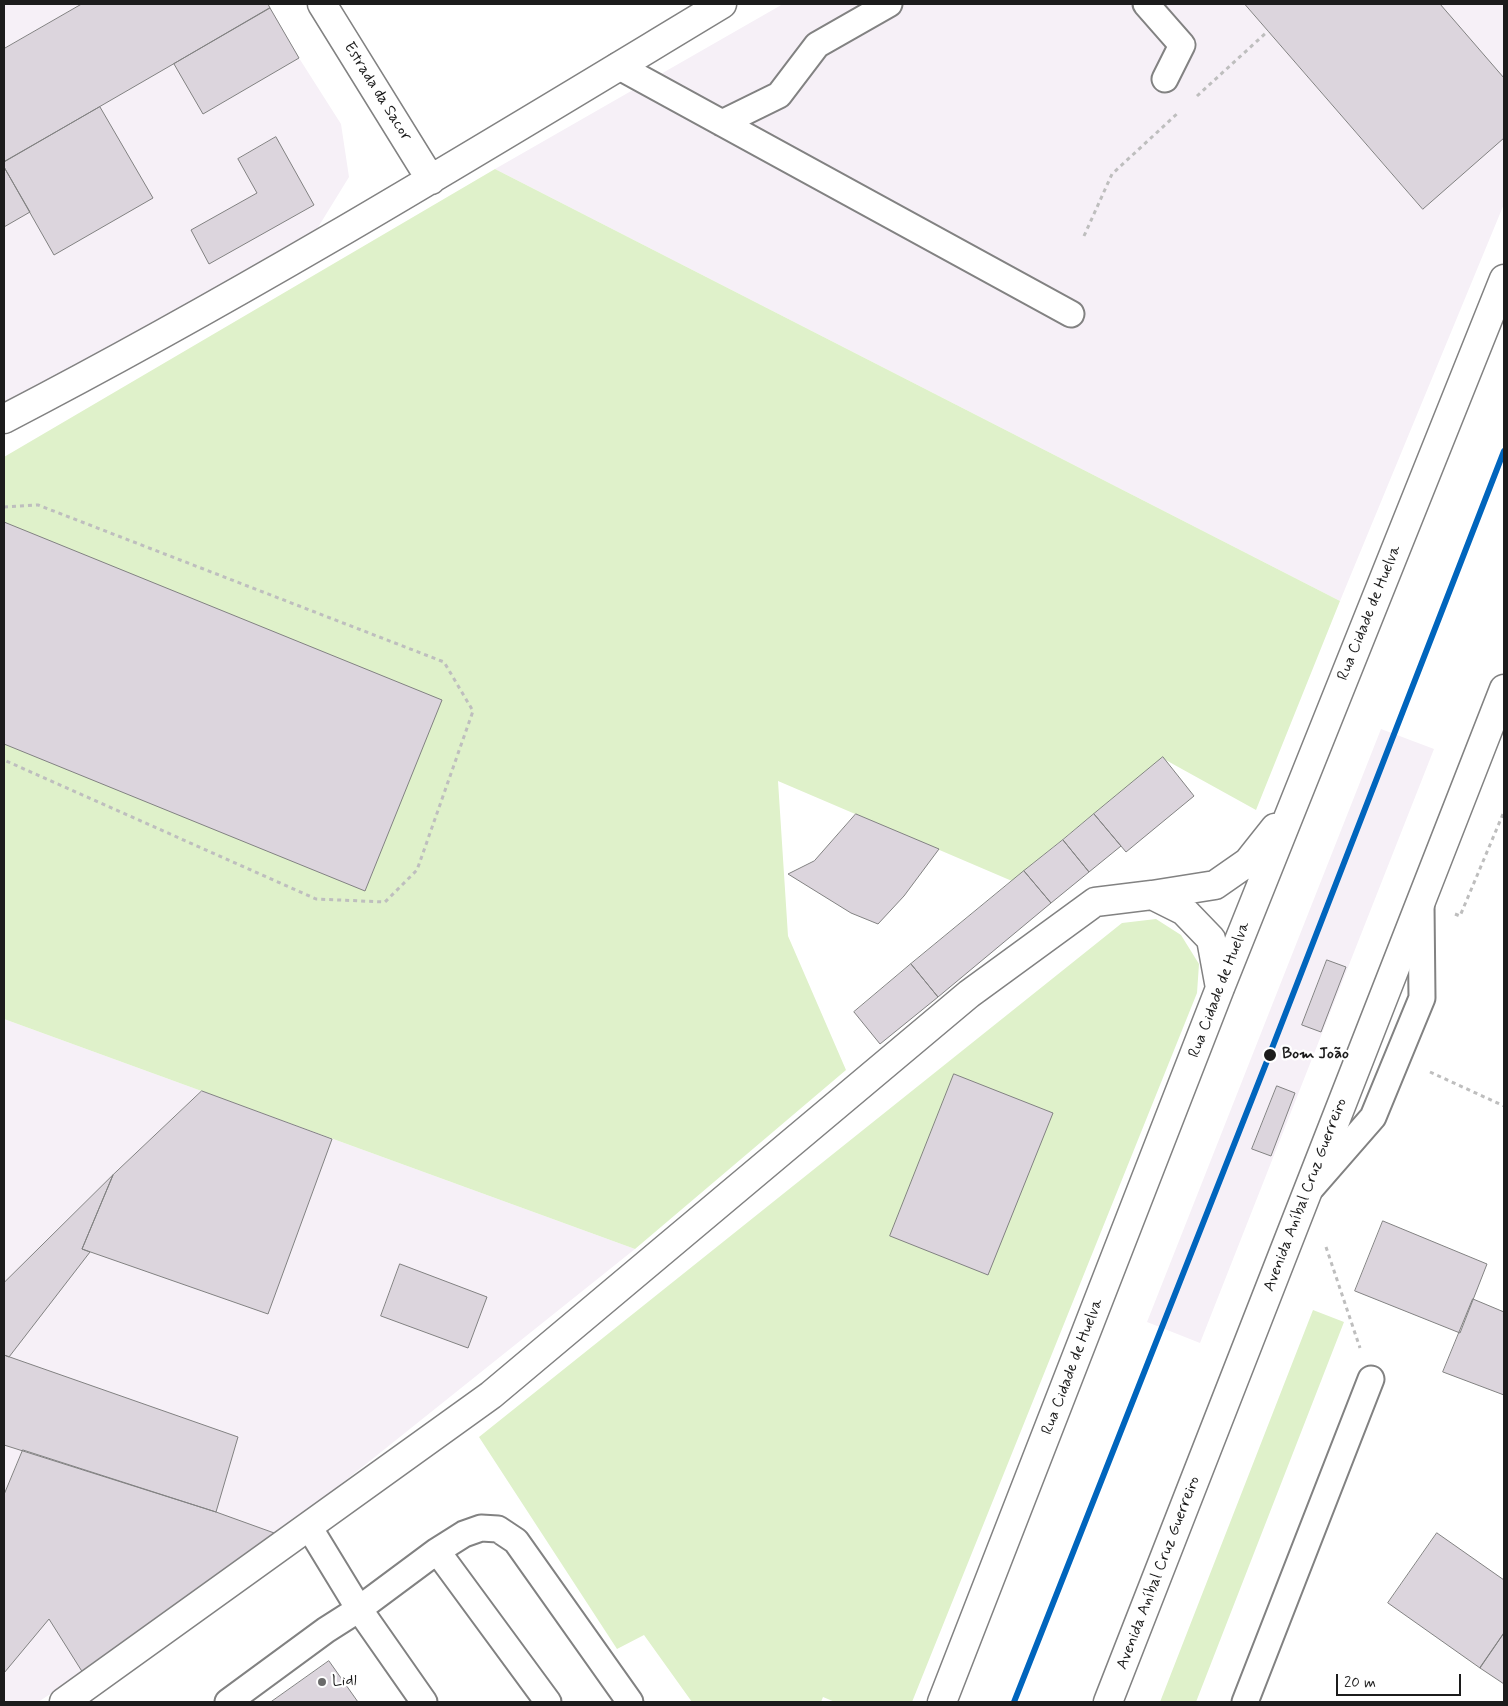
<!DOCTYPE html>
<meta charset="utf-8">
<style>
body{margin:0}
#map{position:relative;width:1508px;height:1706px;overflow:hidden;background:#fff;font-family:Mynerve,sans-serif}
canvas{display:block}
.frame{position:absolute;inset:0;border:5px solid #1c1c1c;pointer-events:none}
.scale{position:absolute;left:1336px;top:1674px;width:125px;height:22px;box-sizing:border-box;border:2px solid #1c1c1c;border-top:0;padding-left:6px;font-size:15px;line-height:18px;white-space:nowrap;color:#1c1c1c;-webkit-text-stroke:4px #fff;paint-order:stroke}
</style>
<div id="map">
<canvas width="1508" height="1706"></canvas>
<div class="frame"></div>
<div class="scale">20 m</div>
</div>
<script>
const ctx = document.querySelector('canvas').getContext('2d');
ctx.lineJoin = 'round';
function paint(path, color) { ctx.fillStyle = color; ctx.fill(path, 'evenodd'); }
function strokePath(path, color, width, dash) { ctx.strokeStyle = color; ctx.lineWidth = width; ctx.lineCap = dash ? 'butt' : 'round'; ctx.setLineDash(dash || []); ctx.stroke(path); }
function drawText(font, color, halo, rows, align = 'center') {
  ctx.font = font + ' Mynerve,sans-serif'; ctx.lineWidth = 4.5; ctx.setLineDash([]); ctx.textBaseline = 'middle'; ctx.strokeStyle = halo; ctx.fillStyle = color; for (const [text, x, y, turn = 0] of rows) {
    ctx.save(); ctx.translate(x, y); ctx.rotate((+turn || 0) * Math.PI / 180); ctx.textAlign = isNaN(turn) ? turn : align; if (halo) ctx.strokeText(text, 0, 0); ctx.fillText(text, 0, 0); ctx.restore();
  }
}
const built = new Path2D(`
 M 4,4 L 268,4 L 299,58 L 341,124 L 349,177 L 317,229 L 4,408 Z
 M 783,4 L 1504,4 L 1504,204 L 1340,601 L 495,169 Z
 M 1381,729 L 1434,749 L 1200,1343 L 1147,1322 Z
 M 4,1019 L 635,1249 L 301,1516 L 80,1675 L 38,1702 L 4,1702 Z`);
const green = new Path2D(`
 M 495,169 L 1340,601 L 1256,810 L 1162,758 L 1012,881 L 778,781 L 788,936 L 846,1070 L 635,1249 L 4,1019 L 4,457 Z
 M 1156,919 L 1181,935 L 1199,964 L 1197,993 L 912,1702 L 835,1702 L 823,1697 L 821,1702 L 692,1702 L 644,1635 L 617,1649 L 479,1437 L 1122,923 Z
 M 1313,1310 L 1344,1322 L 1196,1702 L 1160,1702 Z`);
const building = new Path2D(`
 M 82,4 L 268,4 L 270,8 L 4,162 L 4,49 Z
 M 1245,4 L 1440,4 L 1504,78 L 1504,138 L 1423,209 Z
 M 270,8 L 299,58 L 203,114 L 174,64 Z
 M 100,107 L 153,198 L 54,255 L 4,167 L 4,162 Z
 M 276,137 L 314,205 L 209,264 L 191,230 L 257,193 L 238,159 Z
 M 4,167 L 30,212 L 4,227 Z
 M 4,522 L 442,700 L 365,891 L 4,744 Z
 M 1163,757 L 1194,796 L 1126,852 L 1094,814 Z
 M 856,814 L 939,849 L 904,896 L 878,924 L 851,913 L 788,874 L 814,861 Z
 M 1094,814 L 1121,846 L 1089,872 L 1063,840 Z
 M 1063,840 L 1089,872 L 1051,903 L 1024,871 Z
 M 1024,871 L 1051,903 L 938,997 L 911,964 Z
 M 1327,960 L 1346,967 L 1321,1032 L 1302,1025 Z
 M 911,964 L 938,997 L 880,1044 L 854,1012 Z
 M 954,1074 L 1053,1113 L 988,1275 L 890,1236 Z
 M 1277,1086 L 1295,1093 L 1271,1156 L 1252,1149 Z
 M 202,1091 L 332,1139 L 268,1314 L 82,1249 L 113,1175 Z
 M 113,1175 L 82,1249 L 90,1252 L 9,1357 L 4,1355 L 4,1283 Z
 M 1383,1221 L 1487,1264 L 1460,1333 L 1355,1291 Z
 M 400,1264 L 487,1297 L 468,1348 L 381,1316 Z
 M 1473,1299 L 1504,1312 L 1504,1395 L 1443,1372 Z
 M 4,1355 L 238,1437 L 216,1512 L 4,1445 Z
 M 23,1450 L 216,1512 L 277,1534 L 83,1673 L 49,1619 L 4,1673 L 4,1495 Z
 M 1437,1533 L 1504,1580 L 1504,1633 L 1480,1668 L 1388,1603 Z
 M 1504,1633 L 1504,1684 L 1480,1668 Z
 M 329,1661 L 358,1702 L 271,1702 Z`);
const path = new Path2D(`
 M 1197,96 L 1268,31
 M 1084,236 L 1112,174 L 1179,112
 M 4,507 L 38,505 L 444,662 L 473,711 L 417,870 L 385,902 L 316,899 L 4,760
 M 1455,914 L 1460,916 L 1503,814 L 1504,815
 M 1430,1072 L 1504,1106
 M 1326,1247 L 1360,1348`);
const service = new Path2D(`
 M 1146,4 L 1182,45 L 1165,79
 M 618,66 L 1071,314
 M 722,123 L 779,95 L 817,45 L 889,4
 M 1312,1187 L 1373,1117 L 1422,998 L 1421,905
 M 309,1527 L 359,1609 L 424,1702
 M 437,1551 L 548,1702
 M 228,1702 L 326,1630 L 359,1609 L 437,1551 L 464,1534 L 481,1528 L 498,1529 L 516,1541 L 630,1702
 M 1245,1702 L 1371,1379`);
const minor = new Path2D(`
 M 322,4 L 431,180
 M 4,419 C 249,292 485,147 722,4
 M 1152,895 L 1215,885 L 1248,862 L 1275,828
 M 64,1702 L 491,1395 L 969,994 L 1095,902 L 1152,895 L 1184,911 L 1211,939 L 1220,988
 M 942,1702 L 1220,988 L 1504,279`);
const tertiary = new Path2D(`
 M 1108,1702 L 1504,689`);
const rail1 = new Path2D(`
 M 1014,1702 L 1269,1056 L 1504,451`);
const markers = [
 [1270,1055,7,"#1c1c1c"],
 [322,1682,5,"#6b6b6b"]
];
const streetNames = [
 ["Estrada da Sacor",377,92,58],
 ["Rua Cidade de Huelva",1370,613,-68],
 ["Rua Cidade de Huelva",1220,990,-69],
 ["Avenida Aníbal Cruz Guerreiro",1306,1195,-69],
 ["Rua Cidade de Huelva",1073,1367,-69],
 ["Avenida Aníbal Cruz Guerreiro",1159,1573,-69]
];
const stopNames = [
 ["Bom João",1282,1055]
];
const poiNames = [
 ["Lidl",332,1682]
];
paint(built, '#f6f0f7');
paint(green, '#dff1ca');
paint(building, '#dcd5dd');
strokePath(building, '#828282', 1);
strokePath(service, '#828282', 29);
strokePath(minor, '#828282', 31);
strokePath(tertiary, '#828282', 31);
strokePath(path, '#bebebe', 3, [4, 4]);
strokePath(service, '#fff', 25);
strokePath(minor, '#fff', 28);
strokePath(tertiary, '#fff', 28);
strokePath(rail1, '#0065bd', 6);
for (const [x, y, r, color] of markers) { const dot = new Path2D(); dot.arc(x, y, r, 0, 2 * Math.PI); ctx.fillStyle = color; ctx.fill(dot); strokePath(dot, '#fff', 2); }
drawText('16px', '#1c1c1c', '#fff', streetNames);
drawText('bold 16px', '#1c1c1c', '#fff', stopNames, 'left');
drawText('16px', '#1c1c1c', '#fff', poiNames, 'left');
</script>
